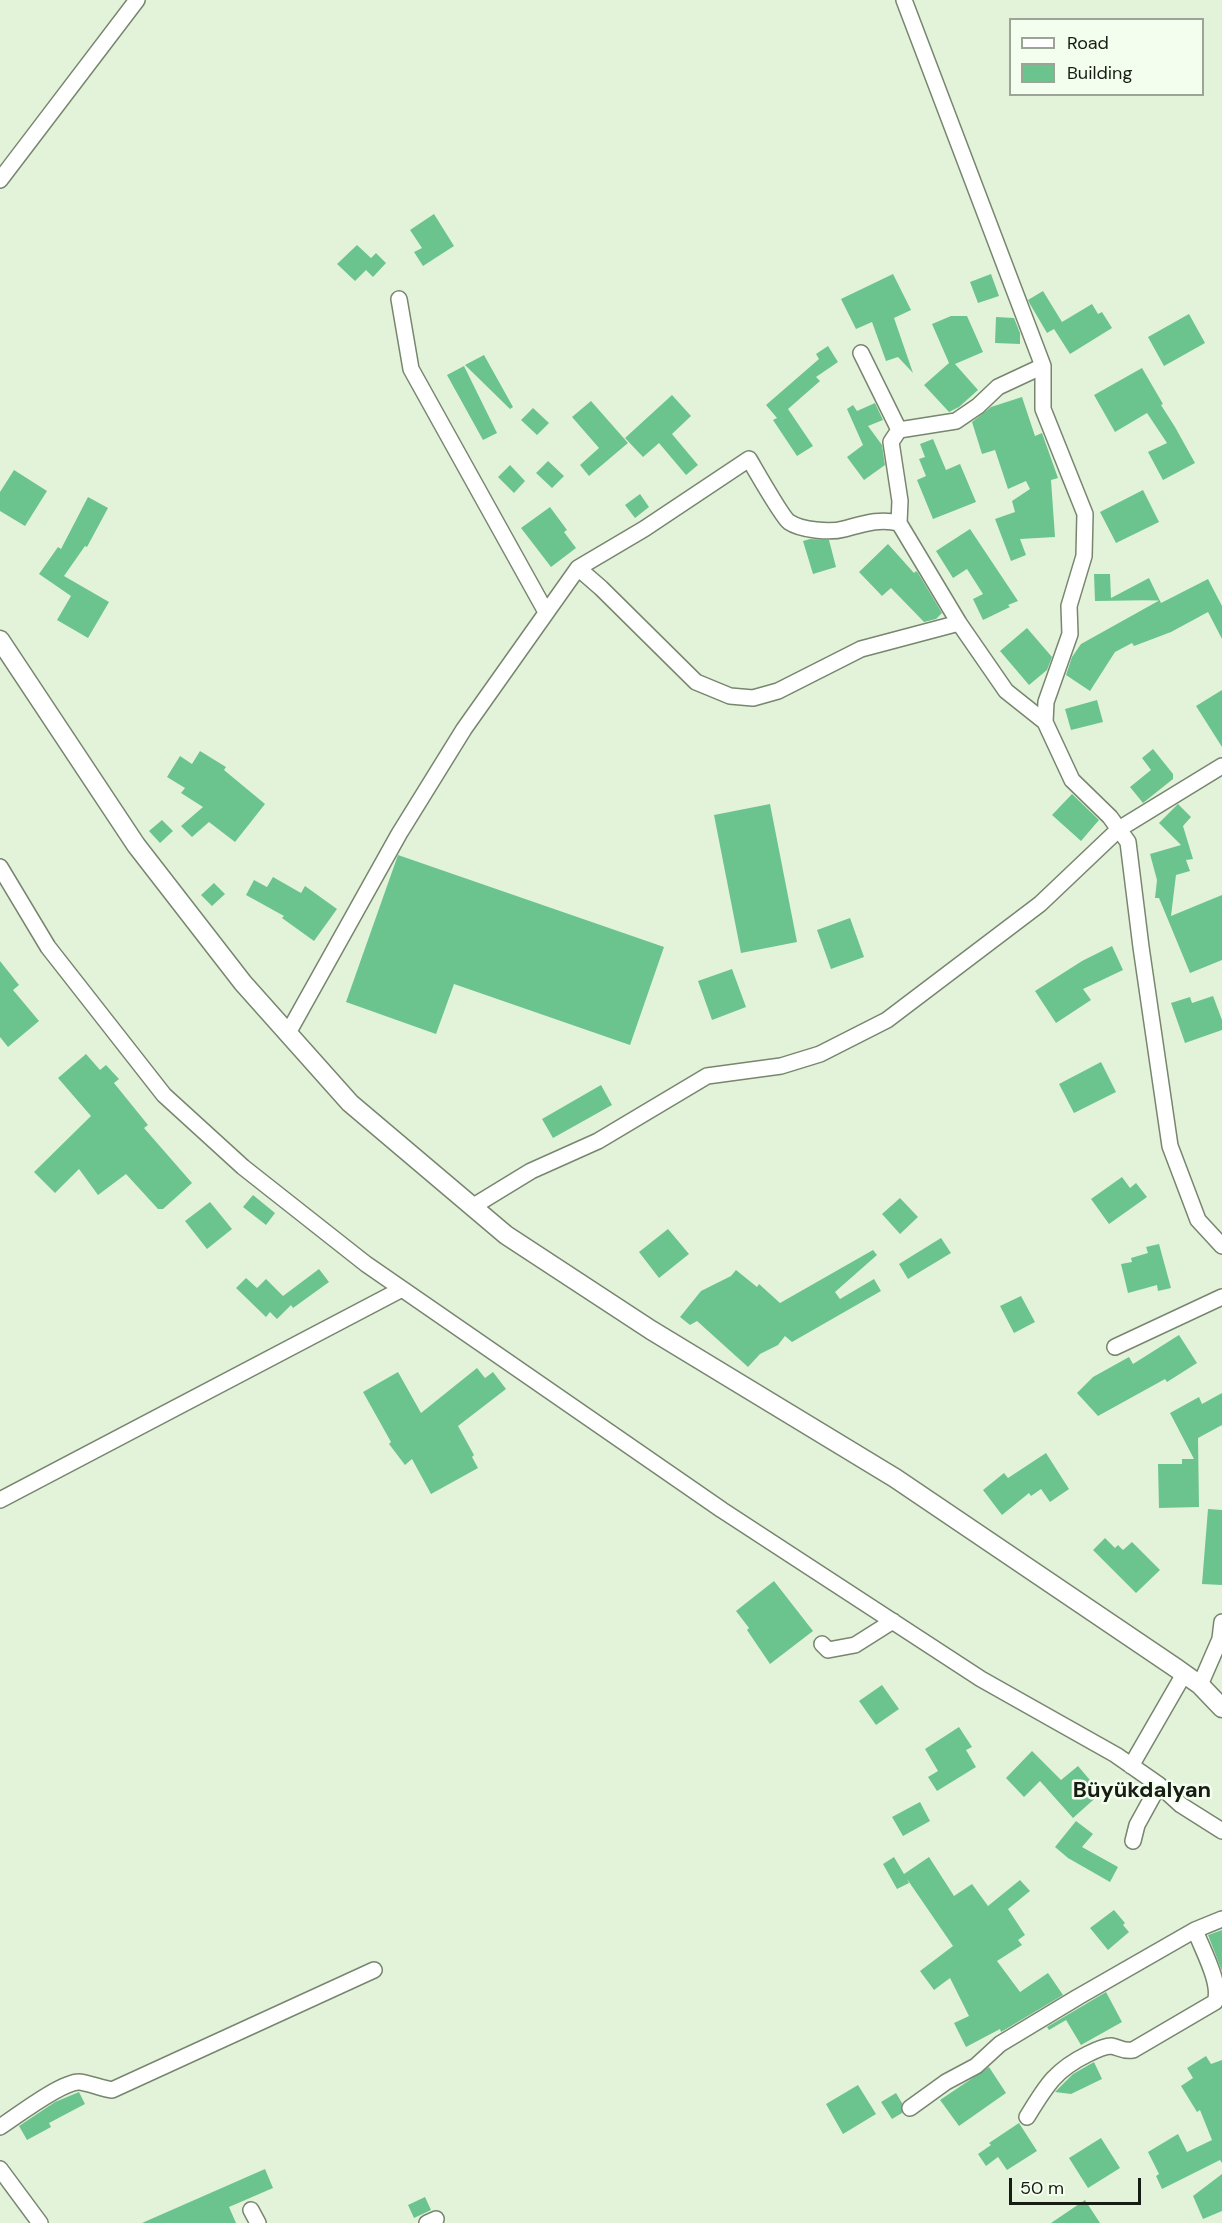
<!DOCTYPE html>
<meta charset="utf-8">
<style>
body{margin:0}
#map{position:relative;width:1222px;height:2223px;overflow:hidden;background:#e3f3d9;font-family:"DM Sans",sans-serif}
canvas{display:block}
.legend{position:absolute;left:1009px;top:18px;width:195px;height:78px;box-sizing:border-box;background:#f4feee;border:2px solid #9ca497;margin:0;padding:8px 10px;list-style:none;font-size:18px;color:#171d14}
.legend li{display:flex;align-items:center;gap:12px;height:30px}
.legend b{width:30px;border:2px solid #9ca497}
.scale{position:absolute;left:1009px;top:2178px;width:132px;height:27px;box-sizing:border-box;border:3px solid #171d14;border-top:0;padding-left:8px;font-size:18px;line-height:21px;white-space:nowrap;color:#171d14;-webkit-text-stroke:4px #f4feee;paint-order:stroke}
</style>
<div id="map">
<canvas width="1222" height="2223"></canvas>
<ul class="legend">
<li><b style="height:8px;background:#fff"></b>Road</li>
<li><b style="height:16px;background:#6bc48d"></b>Building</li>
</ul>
<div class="scale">50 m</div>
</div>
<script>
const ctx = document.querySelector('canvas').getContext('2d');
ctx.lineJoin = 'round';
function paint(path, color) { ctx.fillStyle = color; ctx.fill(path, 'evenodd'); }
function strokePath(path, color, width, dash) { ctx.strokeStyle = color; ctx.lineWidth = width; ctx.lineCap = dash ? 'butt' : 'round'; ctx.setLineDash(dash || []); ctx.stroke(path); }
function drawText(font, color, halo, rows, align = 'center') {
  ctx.font = font + ' "DM Sans",sans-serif'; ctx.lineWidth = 5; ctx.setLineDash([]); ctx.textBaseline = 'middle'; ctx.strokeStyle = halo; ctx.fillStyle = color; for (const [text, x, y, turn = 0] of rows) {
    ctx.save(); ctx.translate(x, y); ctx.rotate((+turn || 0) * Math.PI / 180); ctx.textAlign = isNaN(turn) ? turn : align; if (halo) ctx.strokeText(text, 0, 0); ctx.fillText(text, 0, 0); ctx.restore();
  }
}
const building = new Path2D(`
 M 434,214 L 454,246 L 423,266 L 414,252 L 422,248 L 410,230 Z
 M 357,245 L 371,258 L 376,253 L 386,263 L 373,277 L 366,270 L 355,281 L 337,264 Z
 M 893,274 L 911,310 L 894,318 L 913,373 L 898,357 L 886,361 L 872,322 L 856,329 L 841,299 Z
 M 991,274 L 999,296 L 978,303 L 970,282 Z
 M 1043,291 L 1062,322 L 1092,304 L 1098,314 L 1102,312 L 1112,328 L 1070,354 L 1054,329 L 1047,333 L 1030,304 L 1028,300 Z
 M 1189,314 L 1205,343 L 1164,366 L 1148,337 Z
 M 951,316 L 967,316 L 983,352 L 955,364 L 978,390 L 959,407 L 949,412 L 924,385 L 949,363 L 932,324 Z
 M 996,317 L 1014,318 L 1020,333 L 1020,344 L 995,343 Z
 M 828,346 L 838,362 L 816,377 L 820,381 L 788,409 L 813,446 L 797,456 L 773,420 L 777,418 L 766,405 L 819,359 L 816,354 Z
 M 484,355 L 513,407 L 510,409 L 465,365 Z
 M 464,366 L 497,433 L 483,440 L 447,375 Z
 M 1142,368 L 1163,404 L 1161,405 L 1175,427 L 1195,463 L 1163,480 L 1148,452 L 1167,443 L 1147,413 L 1115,432 L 1094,395 Z
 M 672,395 L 691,416 L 672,434 L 698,465 L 686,475 L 659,443 L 643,457 L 625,438 Z
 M 1022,397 L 1035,436 L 1042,433 L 1058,478 L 1051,480 L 1055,537 L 1020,539 L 1026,555 L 1011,561 L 995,519 L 1015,512 L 1012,501 L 1030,489 L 1026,481 L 1008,489 L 995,450 L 982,454 L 972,422 L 991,407 Z
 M 591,401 L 628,443 L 589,476 L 580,465 L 599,448 L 572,417 Z
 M 875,403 L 883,420 L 868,426 L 882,445 L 885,465 L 864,480 L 847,457 L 863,445 L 847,409 L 853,405 L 857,411 Z
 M 533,408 L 549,423 L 537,435 L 521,420 Z
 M 933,439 L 946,470 L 960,464 L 976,502 L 933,519 L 917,480 L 926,476 L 919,459 L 925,457 L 920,444 Z
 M 548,461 L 564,476 L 552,488 L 536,473 Z
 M 510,465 L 525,481 L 514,493 L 498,477 Z
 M 14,470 L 47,491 L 25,526 L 0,511 L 0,492 Z
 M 1143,490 L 1159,522 L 1116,543 L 1100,512 Z
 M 640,494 L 649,507 L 635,518 L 625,505 Z
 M 88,497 L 108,508 L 87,547 L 85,546 L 64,576 L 109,602 L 88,638 L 57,620 L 71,596 L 39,574 L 58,547 L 61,549 Z
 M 550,507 L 567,530 L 564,532 L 576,548 L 551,567 L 521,528 Z
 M 970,529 L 1018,601 L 1008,605 L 1010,607 L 983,620 L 973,599 L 983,594 L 967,569 L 953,578 L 936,551 Z
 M 810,539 L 829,540 L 836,567 L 813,574 L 803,541 Z
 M 888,544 L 914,573 L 916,571 L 918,573 L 942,613 L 936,619 L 924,622 L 891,588 L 882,596 L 859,572 Z
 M 1094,574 L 1110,574 L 1111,598 L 1149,578 L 1161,603 L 1208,579 L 1222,606 L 1222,639 L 1208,612 L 1171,632 L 1134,646 L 1132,643 L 1115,652 L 1090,691 L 1066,675 L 1072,657 L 1081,644 L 1160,600 L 1095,601 Z
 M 1027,628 L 1052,657 L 1047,670 L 1029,685 L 1000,651 Z
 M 1222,690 L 1222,747 L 1196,706 Z
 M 1097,700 L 1103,722 L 1071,730 L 1065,709 Z
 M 1153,749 L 1173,774 L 1173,779 L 1143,803 L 1130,787 L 1151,770 L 1142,758 Z
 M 200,751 L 226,767 L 224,770 L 265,804 L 235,842 L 209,822 L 192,837 L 181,826 L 203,807 L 181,793 L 185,788 L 167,777 L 180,756 L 192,764 Z
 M 1072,794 L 1099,820 L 1081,841 L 1052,815 Z
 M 770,804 L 797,942 L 741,953 L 714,815 Z
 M 1178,804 L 1191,817 L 1183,826 L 1193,859 L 1186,860 L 1190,871 L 1176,875 L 1171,916 L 1222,895 L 1222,960 L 1190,973 L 1159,898 L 1155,898 L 1157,880 L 1150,854 L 1181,845 L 1159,823 Z
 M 162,820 L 173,831 L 160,843 L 149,831 Z
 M 398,855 L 664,947 L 630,1045 L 454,984 L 436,1034 L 346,1002 Z
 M 273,877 L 301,893 L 305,886 L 337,909 L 314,941 L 282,918 L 284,916 L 246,895 L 254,880 L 267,887 Z
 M 214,883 L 225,894 L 212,906 L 201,895 Z
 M 850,918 L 864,957 L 831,969 L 817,930 Z
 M 1112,946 L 1123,970 L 1083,989 L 1091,1000 L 1056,1023 L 1035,991 L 1082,961 Z
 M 0,961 L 19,985 L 13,990 L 39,1021 L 8,1047 L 0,1037 Z
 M 732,969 L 746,1007 L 712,1020 L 698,981 Z
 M 1213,996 L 1222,1020 L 1222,1030 L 1185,1043 L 1171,1003 L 1190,997 L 1192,1003 Z
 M 86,1054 L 100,1070 L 106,1065 L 119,1079 L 114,1083 L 148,1125 L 144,1128 L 192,1183 L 163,1209 L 158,1209 L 126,1174 L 98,1195 L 79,1169 L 55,1193 L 34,1172 L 91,1116 L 58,1078 Z
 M 1101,1062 L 1116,1092 L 1074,1113 L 1059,1084 Z
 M 601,1085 L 612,1105 L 553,1138 L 542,1119 Z
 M 1122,1177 L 1130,1188 L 1136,1183 L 1147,1197 L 1109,1224 L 1091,1199 Z
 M 253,1195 L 275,1213 L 266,1225 L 243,1207 Z
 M 900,1198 L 918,1217 L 900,1234 L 882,1214 Z
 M 210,1202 L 232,1229 L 207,1249 L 185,1221 Z
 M 668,1229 L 689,1254 L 659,1278 L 639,1252 Z
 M 941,1238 L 951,1253 L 908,1279 L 899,1264 Z
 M 1159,1244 L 1171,1288 L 1158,1291 L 1157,1285 L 1128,1293 L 1121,1264 L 1132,1262 L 1131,1258 L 1148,1253 L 1146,1247 Z
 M 873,1250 L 877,1255 L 835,1292 L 840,1299 L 874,1279 L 881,1291 L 792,1342 L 785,1336 L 778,1345 L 760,1354 L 748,1367 L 697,1321 L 690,1325 L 680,1317 L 701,1291 L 731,1276 L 736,1270 L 757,1287 L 759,1284 L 780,1303 Z
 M 319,1269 L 329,1282 L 293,1308 L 291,1305 L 277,1319 L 270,1312 L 266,1317 L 236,1288 L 246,1278 L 257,1288 L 266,1279 L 283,1296 Z
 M 1021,1296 L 1035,1322 L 1014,1333 L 1000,1306 Z
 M 1179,1335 L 1197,1363 L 1167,1382 L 1165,1379 L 1098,1416 L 1077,1393 L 1093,1377 L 1129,1357 L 1133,1364 Z
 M 477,1368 L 485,1378 L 493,1372 L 506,1389 L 458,1426 L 474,1455 L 472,1457 L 478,1468 L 431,1494 L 412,1459 L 405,1465 L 389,1444 L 391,1442 L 363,1392 L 398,1372 L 421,1413 Z
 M 1222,1393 L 1222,1425 L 1198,1438 L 1199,1507 L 1159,1508 L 1158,1464 L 1182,1464 L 1182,1459 L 1194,1459 L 1170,1413 L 1199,1397 L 1202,1404 Z
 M 1046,1453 L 1069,1489 L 1050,1502 L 1041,1489 L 1031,1496 L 1029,1493 L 1002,1515 L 983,1490 L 1004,1473 L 1008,1478 Z
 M 1208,1509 L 1222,1510 L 1222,1585 L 1202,1584 Z
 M 1105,1538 L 1115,1548 L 1118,1545 L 1123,1550 L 1132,1542 L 1160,1570 L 1136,1593 L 1093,1550 Z
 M 774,1581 L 813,1631 L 770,1664 L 747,1630 L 749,1628 L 736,1611 Z
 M 882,1685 L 899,1709 L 876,1725 L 859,1701 Z
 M 959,1727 L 972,1747 L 966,1750 L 976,1767 L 937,1791 L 928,1777 L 938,1771 L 925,1749 Z
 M 1032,1751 L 1061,1780 L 1078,1766 L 1101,1793 L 1073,1818 L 1040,1781 L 1024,1797 L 1006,1778 Z
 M 920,1802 L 930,1821 L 903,1836 L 892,1817 Z
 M 1076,1821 L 1093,1834 L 1082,1847 L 1118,1867 L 1110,1882 L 1068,1858 L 1055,1847 Z
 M 894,1857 L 904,1874 L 929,1857 L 954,1896 L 972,1884 L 988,1906 L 1020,1880 L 1030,1891 L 1008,1909 L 1025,1935 L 1018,1940 L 1022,1945 L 997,1961 L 1020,1992 L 1048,1973 L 1063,1995 L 1001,2032 L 1000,2029 L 966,2047 L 954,2023 L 969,2016 L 950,1978 L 934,1990 L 920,1971 L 953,1946 L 907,1879 L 909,1883 L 897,1889 L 883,1864 Z
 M 1114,1910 L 1125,1923 L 1123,1925 L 1129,1932 L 1108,1950 L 1090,1928 Z
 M 1222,1930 L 1222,1971 L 1208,1935 Z
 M 1106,1992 L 1122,2022 L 1081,2045 L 1066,2020 L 1049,2030 L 1047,2027 Z
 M 1206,2056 L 1211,2064 L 1222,2060 L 1222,2163 L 1220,2160 L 1162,2189 L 1156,2176 L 1159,2174 L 1148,2152 L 1178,2134 L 1187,2152 L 1212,2140 L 1200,2110 L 1197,2112 L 1181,2086 L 1193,2078 L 1187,2068 Z
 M 1094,2062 L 1102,2079 L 1071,2094 L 1055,2092 L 1073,2074 Z
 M 989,2067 L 1006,2093 L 959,2126 L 940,2100 Z
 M 858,2085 L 876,2114 L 843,2134 L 826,2104 Z
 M 79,2092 L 85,2104 L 49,2123 L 51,2127 L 27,2140 L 19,2126 L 55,2102 Z
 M 896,2093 L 902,2103 L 902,2113 L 892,2119 L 881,2102 Z
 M 1019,2123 L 1037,2151 L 1007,2170 L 998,2157 L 986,2166 L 978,2154 L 991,2145 L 989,2143 Z
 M 1101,2138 L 1120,2168 L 1088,2188 L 1069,2158 Z
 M 265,2169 L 273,2188 L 229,2207 L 236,2223 L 142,2223 Z
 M 1222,2174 L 1222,2211 L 1203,2219 L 1193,2196 Z
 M 425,2197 L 431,2210 L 414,2218 L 408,2205 Z
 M 1085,2200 L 1100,2223 L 1051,2223 Z`);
const minor = new Path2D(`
 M 904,0 L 1043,366 L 1043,409 L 1085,514 L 1084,556 L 1069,606 L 1070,634 L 1046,702 L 1045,722 L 1072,780 L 1110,817 L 1128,842 L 1141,947 L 1170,1146 L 1198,1220 L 1222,1246
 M 0,180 L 137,0
 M 399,299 L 411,369 L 546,612
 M 861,353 L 899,430
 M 899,523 L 900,501 L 891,442 L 899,430 L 956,421 L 978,406 L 998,387 L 1043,366
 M 578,568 L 601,588 L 696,682 L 730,696 L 753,698 L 778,691 L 861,649 L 959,623
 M 0,867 L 48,947 L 164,1095 L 243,1167 L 366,1264 L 722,1510 L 981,1679 L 1116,1755 L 1159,1785 L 1181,1805 L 1222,1831
 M 288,1033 L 399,834 L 464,729 L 578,568 L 644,529 L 749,459 C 755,469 782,517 789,522 C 801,530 830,533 844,529 C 863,524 879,518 899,523 L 959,623 L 1006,691 L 1045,722
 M 472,1207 L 531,1171 L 598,1141 L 707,1076 L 781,1066 L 820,1054 L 887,1020 L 1040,904 L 1119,829 L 1222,766
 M 1115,1347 L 1222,1297
 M 0,1500 L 402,1289
 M 822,1644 L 828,1650 L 855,1645 L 893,1621
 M 1200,1685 L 1220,1639 L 1222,1622
 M 1131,1766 L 1184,1674
 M 1133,1841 L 1137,1825 L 1159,1785
 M 910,2108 L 946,2082 L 976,2066 L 1000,2044 L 1078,1997 L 1195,1930 L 1222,1919
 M 1027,2117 C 1046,2086 1055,2070 1088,2054 C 1094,2051 1104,2046 1111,2046 C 1119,2047 1123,2052 1133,2050 L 1215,2002 C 1222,1984 1202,1949 1195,1930
 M 0,2127 C 17,2116 61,2082 79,2082 C 85,2082 104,2089 112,2090 L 374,1970
 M 0,2169 L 40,2223
 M 251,2210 L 258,2223
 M 427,2223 L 436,2219`);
const tertiary = new Path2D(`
 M 0,640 L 136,845 L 243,983 L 350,1103 L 506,1235 L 651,1330 L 895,1478 L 1176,1668 L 1200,1685 L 1222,1708`);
const districtNames = [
 ["Büyükdalyan",1142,1791]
];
paint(building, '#6bc48d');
strokePath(minor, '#77866e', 18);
strokePath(tertiary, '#77866e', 21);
strokePath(minor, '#fff', 15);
strokePath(tertiary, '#fff', 18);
drawText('bold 22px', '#171d14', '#f4feee', districtNames);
</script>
